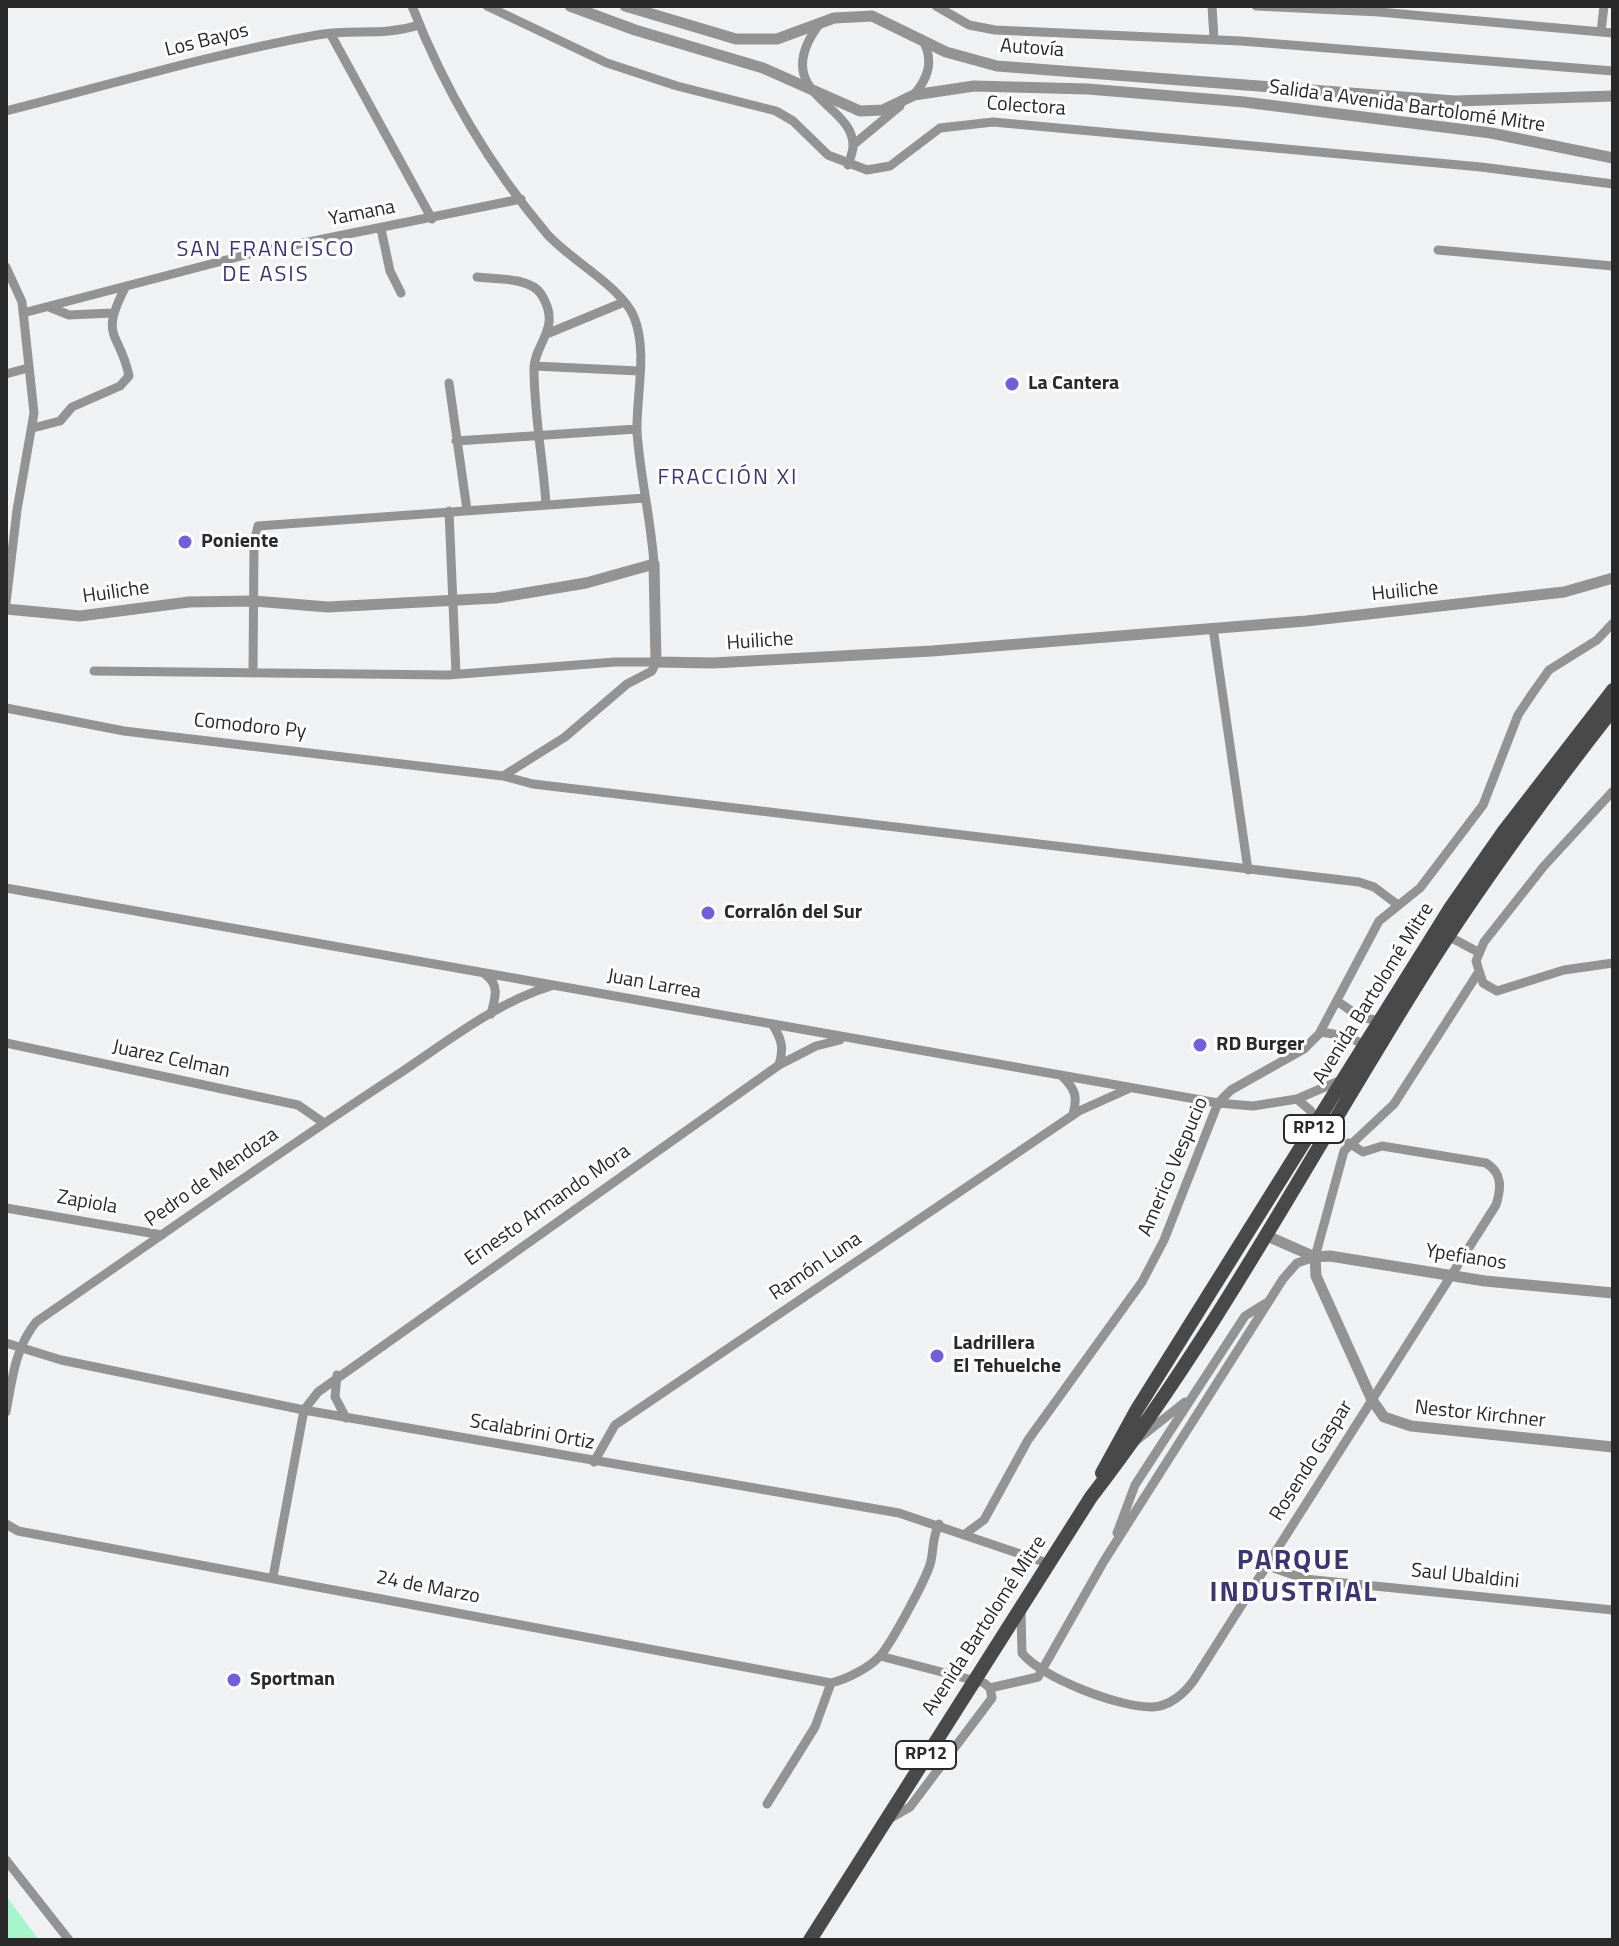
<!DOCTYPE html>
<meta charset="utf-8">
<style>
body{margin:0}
#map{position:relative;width:1619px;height:1946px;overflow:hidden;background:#f0f1f2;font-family:"Titillium Web",sans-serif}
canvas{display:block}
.frame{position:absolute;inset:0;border:8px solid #292929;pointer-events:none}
</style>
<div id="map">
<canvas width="1619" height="1946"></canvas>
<div class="frame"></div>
</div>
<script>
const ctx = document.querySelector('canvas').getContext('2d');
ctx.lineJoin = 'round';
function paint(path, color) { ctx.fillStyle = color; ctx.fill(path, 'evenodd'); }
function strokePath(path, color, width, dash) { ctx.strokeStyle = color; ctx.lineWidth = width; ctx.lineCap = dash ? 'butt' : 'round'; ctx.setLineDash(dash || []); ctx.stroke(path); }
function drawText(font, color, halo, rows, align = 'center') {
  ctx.font = font + ' "Titillium Web",sans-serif'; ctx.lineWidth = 6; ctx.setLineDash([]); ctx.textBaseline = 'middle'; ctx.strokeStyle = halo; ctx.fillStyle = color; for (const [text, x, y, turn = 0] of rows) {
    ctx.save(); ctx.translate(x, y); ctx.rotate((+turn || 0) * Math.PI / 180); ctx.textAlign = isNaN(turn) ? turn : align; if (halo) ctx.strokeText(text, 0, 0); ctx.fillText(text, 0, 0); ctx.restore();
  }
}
const green = new Path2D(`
 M 6,1896 L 39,1940 L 6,1940 Z`);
const minor = new Path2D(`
 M 412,6 C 445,91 488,164 547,234 C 570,260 622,287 634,317 C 648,352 636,395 637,432 C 640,476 651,519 654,564
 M 487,6 L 607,63 L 677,86 L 776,111 L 793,121 L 828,155 L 867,170 L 890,166 L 940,128 L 993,122 L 1481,167 L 1613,184
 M 936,6 L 969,25 L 995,30 L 1241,41 L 1613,71
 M 1212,6 L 1214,39
 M 1256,6 L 1379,12 L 1613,33
 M 820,23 C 766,95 854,102 853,146 C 853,152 850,159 848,165
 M 1601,32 L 1604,6
 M 330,33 L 432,219
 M 912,97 C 928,79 935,61 922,39
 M 6,111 C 109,85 212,54 317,35 C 354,28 381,37 419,25
 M 853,145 L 900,106
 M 381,229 L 390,271 L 401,293
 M 1438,250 L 1613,266
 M 6,267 L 22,302 L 34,413 L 17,510 L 6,603
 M 477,277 C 494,279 530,277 541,294 C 563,328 534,343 534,369 C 534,413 543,460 546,504
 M 49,307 L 69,315 L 112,313
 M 23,313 L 249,254 L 521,199
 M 549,333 L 624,302
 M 534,366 L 639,371
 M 6,374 L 28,368
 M 449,383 L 467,510
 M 33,428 L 60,421 L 72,407 L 120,386 L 129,376 C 120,331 98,339 126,286
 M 456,441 L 637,429
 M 449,511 L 456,674
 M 1213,628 L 1248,870
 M 253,673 L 254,543 L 258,526 L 645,498
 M 6,708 L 124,731 L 503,776 L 565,737 L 627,684 L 652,671 L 656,662 L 615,662 L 448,675 L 94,671
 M 503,776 L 533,784 L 1359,882 L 1374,887 L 1398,905
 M 1613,791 L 1544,866 L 1484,942 L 1476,961 L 1483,983 L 1497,991 L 1564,970 L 1613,963
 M 6,888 L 1218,1103 L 1253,1106 L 1297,1099
 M 1448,936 L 1478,952
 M 486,975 C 500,985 495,999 491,1014
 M 1337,1001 L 1360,1017 L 1380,1021
 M 772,1024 C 782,1039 784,1048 779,1065
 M 1321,1032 L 1346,1036 L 1365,1045
 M 6,1043 L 298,1105 L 324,1123
 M 1062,1076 C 1075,1089 1078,1096 1073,1114
 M 1310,1128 L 1311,1111 L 1297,1099 L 1339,1081
 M 6,1208 L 162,1235
 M 6,1343 L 61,1360 L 304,1410 L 899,1513 L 1050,1564
 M 337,1375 L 335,1397 L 346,1418
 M 6,1412 C 12,1380 15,1348 36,1322 C 155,1240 273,1156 394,1077 C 443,1045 494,1003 551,986
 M 1137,1440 L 1185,1402
 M 594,1462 L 615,1425 L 1079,1111 L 1128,1089
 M 6,1524 L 18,1531 L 831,1683
 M 1117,1533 L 1135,1485 L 1245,1316 L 1266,1303
 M 965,1534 L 984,1520 L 1028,1440 L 1142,1282 L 1164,1240 L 1218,1103 L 1231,1090 L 1304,1049 L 1319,1034 L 1379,921 L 1420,888 L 1483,805 L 1518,715 L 1532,694 L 1549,670 L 1597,640 L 1613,623
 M 1268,1566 L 1305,1579 L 1613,1610
 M 273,1577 L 304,1410 L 318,1392 L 779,1065 L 816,1046 L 840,1040
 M 1021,1611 L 1022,1653 C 1042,1678 1120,1708 1153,1707 C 1170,1706 1185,1693 1194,1680 L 1496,1205 C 1501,1189 1503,1173 1486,1163 L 1382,1146 L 1363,1152 L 1349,1143
 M 880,1656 L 984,1683 L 990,1688 L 992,1698 L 910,1807 L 887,1820
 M 990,1688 L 1038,1677 L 1104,1561 L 1283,1279 L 1297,1263 L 1315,1257 L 1344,1151 L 1394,1104 L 1478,973
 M 767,1804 L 815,1727 L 831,1683 C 847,1679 869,1668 880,1656 C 891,1644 928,1576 931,1561 C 934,1547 932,1538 939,1524
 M 6,1860 L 69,1940`);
const tertiary = new Path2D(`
 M 570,6 L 635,30 L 763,68 L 860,111 L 883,110 L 914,95 L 974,86 L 1088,89 L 1244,102 L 1491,133 L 1613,158
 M 625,6 L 736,39 L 777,39 L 834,18 L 872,16 L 946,52 L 997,66 L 1455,101 L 1613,96
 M 6,609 L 80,616 L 189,602 L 254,601 L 328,607 L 496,598 L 586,583 L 654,564 L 656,662 L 713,663 L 932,651 L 1306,621 L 1564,592 L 1613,578
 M 1265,1235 L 1315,1257 L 1330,1256 L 1485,1281 L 1613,1293
 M 1315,1257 L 1316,1276 L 1372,1400 L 1384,1417 L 1411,1426 L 1613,1447`);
const primary = new Path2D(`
 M 1102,1473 L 1136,1411 L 1451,907 L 1504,831 L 1613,690
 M 810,1940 L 1091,1497 C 1223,1326 1323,1131 1439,950 C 1493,867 1552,787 1613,709`);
const markers = [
 [1012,384,8,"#705fd9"],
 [185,542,8,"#705fd9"],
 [708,913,8,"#705fd9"],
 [1200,1045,8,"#705fd9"],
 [937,1356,8,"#705fd9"],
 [234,1680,8,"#705fd9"]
];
const shields = [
 [1314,1129,60],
 [926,1755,60]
];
const shieldNames = [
 ["RP12",1314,1129],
 ["RP12",926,1755]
];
const streetNames = [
 ["Los Bayos",207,41,-14],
 ["Autovía",1032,49,4],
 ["Colectora",1026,107,4],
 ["Salida a Avenida Bartolomé Mitre",1407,107,8],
 ["Yamana",362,214,-11],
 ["Huiliche",1405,592,-6],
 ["Huiliche",116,593,-8],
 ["Huiliche",760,642,-4],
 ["Comodoro Py",250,727,6],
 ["Juan Larrea",654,985,10],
 ["Avenida Bartolomé Mitre",1374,994,-58],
 ["Juarez Celman",171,1060,12],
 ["Americo Vespucio",1174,1167,-67],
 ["Pedro de Mendoza",212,1178,-35],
 ["Zapiola",87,1203,10],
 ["Ernesto Armando Mora",548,1206,-35],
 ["Ypefianos",1466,1258,9],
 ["Ramón Luna",816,1267,-34],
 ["Nestor Kirchner",1480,1415,6],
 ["Scalabrini Ortiz",532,1433,10],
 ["Rosendo Gaspar",1312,1461,-58],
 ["Saul Ubaldini",1465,1577,6],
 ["24 de Marzo",428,1588,11],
 ["Avenida Bartolomé Mitre",985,1626,-57]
];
const poiNames = [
 ["La Cantera",1028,384],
 ["Poniente",201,542],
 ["Corralón del Sur",724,913],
 ["RD Burger",1216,1045],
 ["Ladrillera",953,1344],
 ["El Tehuelche",953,1367],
 ["Sportman",250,1680]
];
const neighbourhoodNames = [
 ["SAN FRANCISCO",266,251],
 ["DE ASIS",266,276],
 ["FRACCIÓN XI",728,479]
];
const districtNames = [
 ["PARQUE",1294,1562],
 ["INDUSTRIAL",1294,1594]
];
paint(green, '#a5f5cd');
strokePath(minor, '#949394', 9);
strokePath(tertiary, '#949394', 11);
strokePath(primary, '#4a4949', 14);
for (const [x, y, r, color] of markers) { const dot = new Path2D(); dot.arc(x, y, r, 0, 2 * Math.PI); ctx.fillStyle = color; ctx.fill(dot); strokePath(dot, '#fefeff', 3); }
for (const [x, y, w] of shields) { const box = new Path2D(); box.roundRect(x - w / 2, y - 14, w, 28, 6); ctx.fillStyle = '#fefeff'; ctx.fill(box); strokePath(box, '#292929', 2); }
drawText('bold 18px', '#292929', null, shieldNames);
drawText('20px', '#292929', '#fefeff', streetNames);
drawText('bold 20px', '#292929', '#fefeff', poiNames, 'left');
ctx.letterSpacing = '2px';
drawText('22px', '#3c3571', '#fefeff', neighbourhoodNames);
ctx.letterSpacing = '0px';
ctx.letterSpacing = '2px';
drawText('bold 28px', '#3c3571', '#fefeff', districtNames);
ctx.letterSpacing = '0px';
</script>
